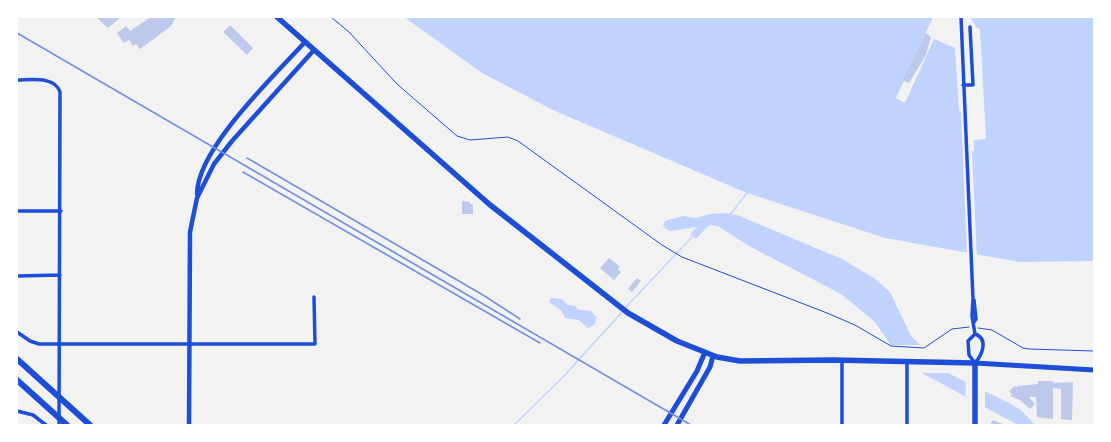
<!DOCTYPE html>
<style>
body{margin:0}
#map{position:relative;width:1111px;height:442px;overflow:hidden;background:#f2f2f2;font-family:"Asap Condensed",sans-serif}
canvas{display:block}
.frame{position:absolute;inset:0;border:18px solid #fff;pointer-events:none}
</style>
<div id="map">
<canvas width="1111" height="442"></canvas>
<div class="frame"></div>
</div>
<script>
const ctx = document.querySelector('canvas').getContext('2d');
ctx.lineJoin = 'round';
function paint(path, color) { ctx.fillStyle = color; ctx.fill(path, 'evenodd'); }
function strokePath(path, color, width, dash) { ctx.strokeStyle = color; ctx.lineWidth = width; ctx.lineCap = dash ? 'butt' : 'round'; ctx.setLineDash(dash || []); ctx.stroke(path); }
const water = new Path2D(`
 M 404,17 L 1094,17 L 1094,261 L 1020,262 L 885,238 L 747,193 L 555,111 L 482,73 Z
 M 723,213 L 737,215 L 842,259 L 874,278 L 890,292 L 911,336 L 950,374 L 1009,403 L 1022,411 L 1035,425 L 1018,425 L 920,372 L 890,344 L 875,322 L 841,294 L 749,246 L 718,226 L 711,225 L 707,227 L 696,239 L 690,234 L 697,227 L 670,231 L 663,227 L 665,221 L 683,216 L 696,218 L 710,214 Z
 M 551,298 L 562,299 L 568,305 L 575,306 L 579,310 L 591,311 L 596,317 L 595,324 L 588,328 L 579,320 L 565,318 L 561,310 L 549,302 Z`);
const pier = new Path2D(`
 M 933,17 L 970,17 L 977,28 L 980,29 L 986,139 L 974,140 L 974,151 L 972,151 L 977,257 L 967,256 L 961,112 L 959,111 L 955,48 L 934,39 L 905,103 L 896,98 Z
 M 889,345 L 921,345 L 952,373 L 919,373 Z
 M 966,380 L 985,390 L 985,410 L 965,399 Z`);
const stream = new Path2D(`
 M 730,215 L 747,193
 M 625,308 L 694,235
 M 514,425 L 564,376 L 623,311`);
const building = new Path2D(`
 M 96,17 L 121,17 L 108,28 Z
 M 151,17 L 176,17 L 171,26 L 140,49 L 136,44 L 133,46 L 129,40 L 124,43 L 117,33 L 126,26 L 130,31 Z
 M 230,25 L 253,48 L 247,55 L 223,32 Z
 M 926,33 L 931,37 L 926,55 L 909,83 L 903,80 Z
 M 462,201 L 470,202 L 470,204 L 473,204 L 473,214 L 462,214 Z
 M 609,258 L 620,267 L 618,269 L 621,272 L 614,280 L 600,268 Z
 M 637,278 L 641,281 L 632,292 L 628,289 Z
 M 1038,381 L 1053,381 L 1053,383 L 1073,382 L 1072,420 L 1061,419 L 1061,389 L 1053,388 L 1053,419 L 1037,417 L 1036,397 L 1029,397 L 1035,404 L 1030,409 L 1020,400 L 1010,396 L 1012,394 L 1009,391 L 1015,386 L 1017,388 L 1017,386 L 1038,384 Z
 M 993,420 L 1005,425 L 990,425 Z`);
const path = new Path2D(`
 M 331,17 L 349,32 L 397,84 L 457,136 L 470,140 L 508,137 L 518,141 L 662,245 L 682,257 L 827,313 L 855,325 L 891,346 L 924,348 L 952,329 L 969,327
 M 978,328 L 992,330 L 1023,348 L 1029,349 L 1094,351`);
const minor = new Path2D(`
 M 961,17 L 973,299 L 972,316 L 975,334
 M 17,80 C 31,80 55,76 60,92 L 59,425
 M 963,85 L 973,85 L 970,27
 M 17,211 L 61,211
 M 17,276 L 60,275
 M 974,300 L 976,319 L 974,322
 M 17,332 L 30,341 L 39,344 L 315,344 L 314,297
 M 975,334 C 989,339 982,355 975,363 L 969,355 L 968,341 Z
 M 907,362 L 907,425
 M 17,411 L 33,415 L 46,425
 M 842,425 L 842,360`);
const tertiary = new Path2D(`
 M 197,194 C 197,149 274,76 305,42
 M 189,425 L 190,232 L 197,198 L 214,164 L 232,141 L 314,50`);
const secondary = new Path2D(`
 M 975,363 L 1094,370
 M 664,425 L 697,371 L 705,352
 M 677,425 L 710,367 L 713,356`);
const primary = new Path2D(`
 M 277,17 L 489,204 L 628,313 L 677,341 L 717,357 L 740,361 L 833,360 L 975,363 L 975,425`);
const motorway = new Path2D(`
 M 17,359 L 90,425
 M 17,380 L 67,425`);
const rail = new Path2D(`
 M 17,33 L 691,425
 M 247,158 L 483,295 L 520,319
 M 243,172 L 540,343`);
paint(water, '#bfd3fe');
paint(pier, '#f2f2f2');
strokePath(stream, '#bfd3fe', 1.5);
paint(building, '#bdc9ec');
strokePath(path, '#1d4ed8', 1);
strokePath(minor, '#1d4ed8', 3.5);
strokePath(tertiary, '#1d4ed8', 4.5);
strokePath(secondary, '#1d4ed8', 5);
strokePath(primary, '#1d4ed8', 5.5);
strokePath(motorway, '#1d4ed8', 6);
strokePath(rail, '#7290e2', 1.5);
</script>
